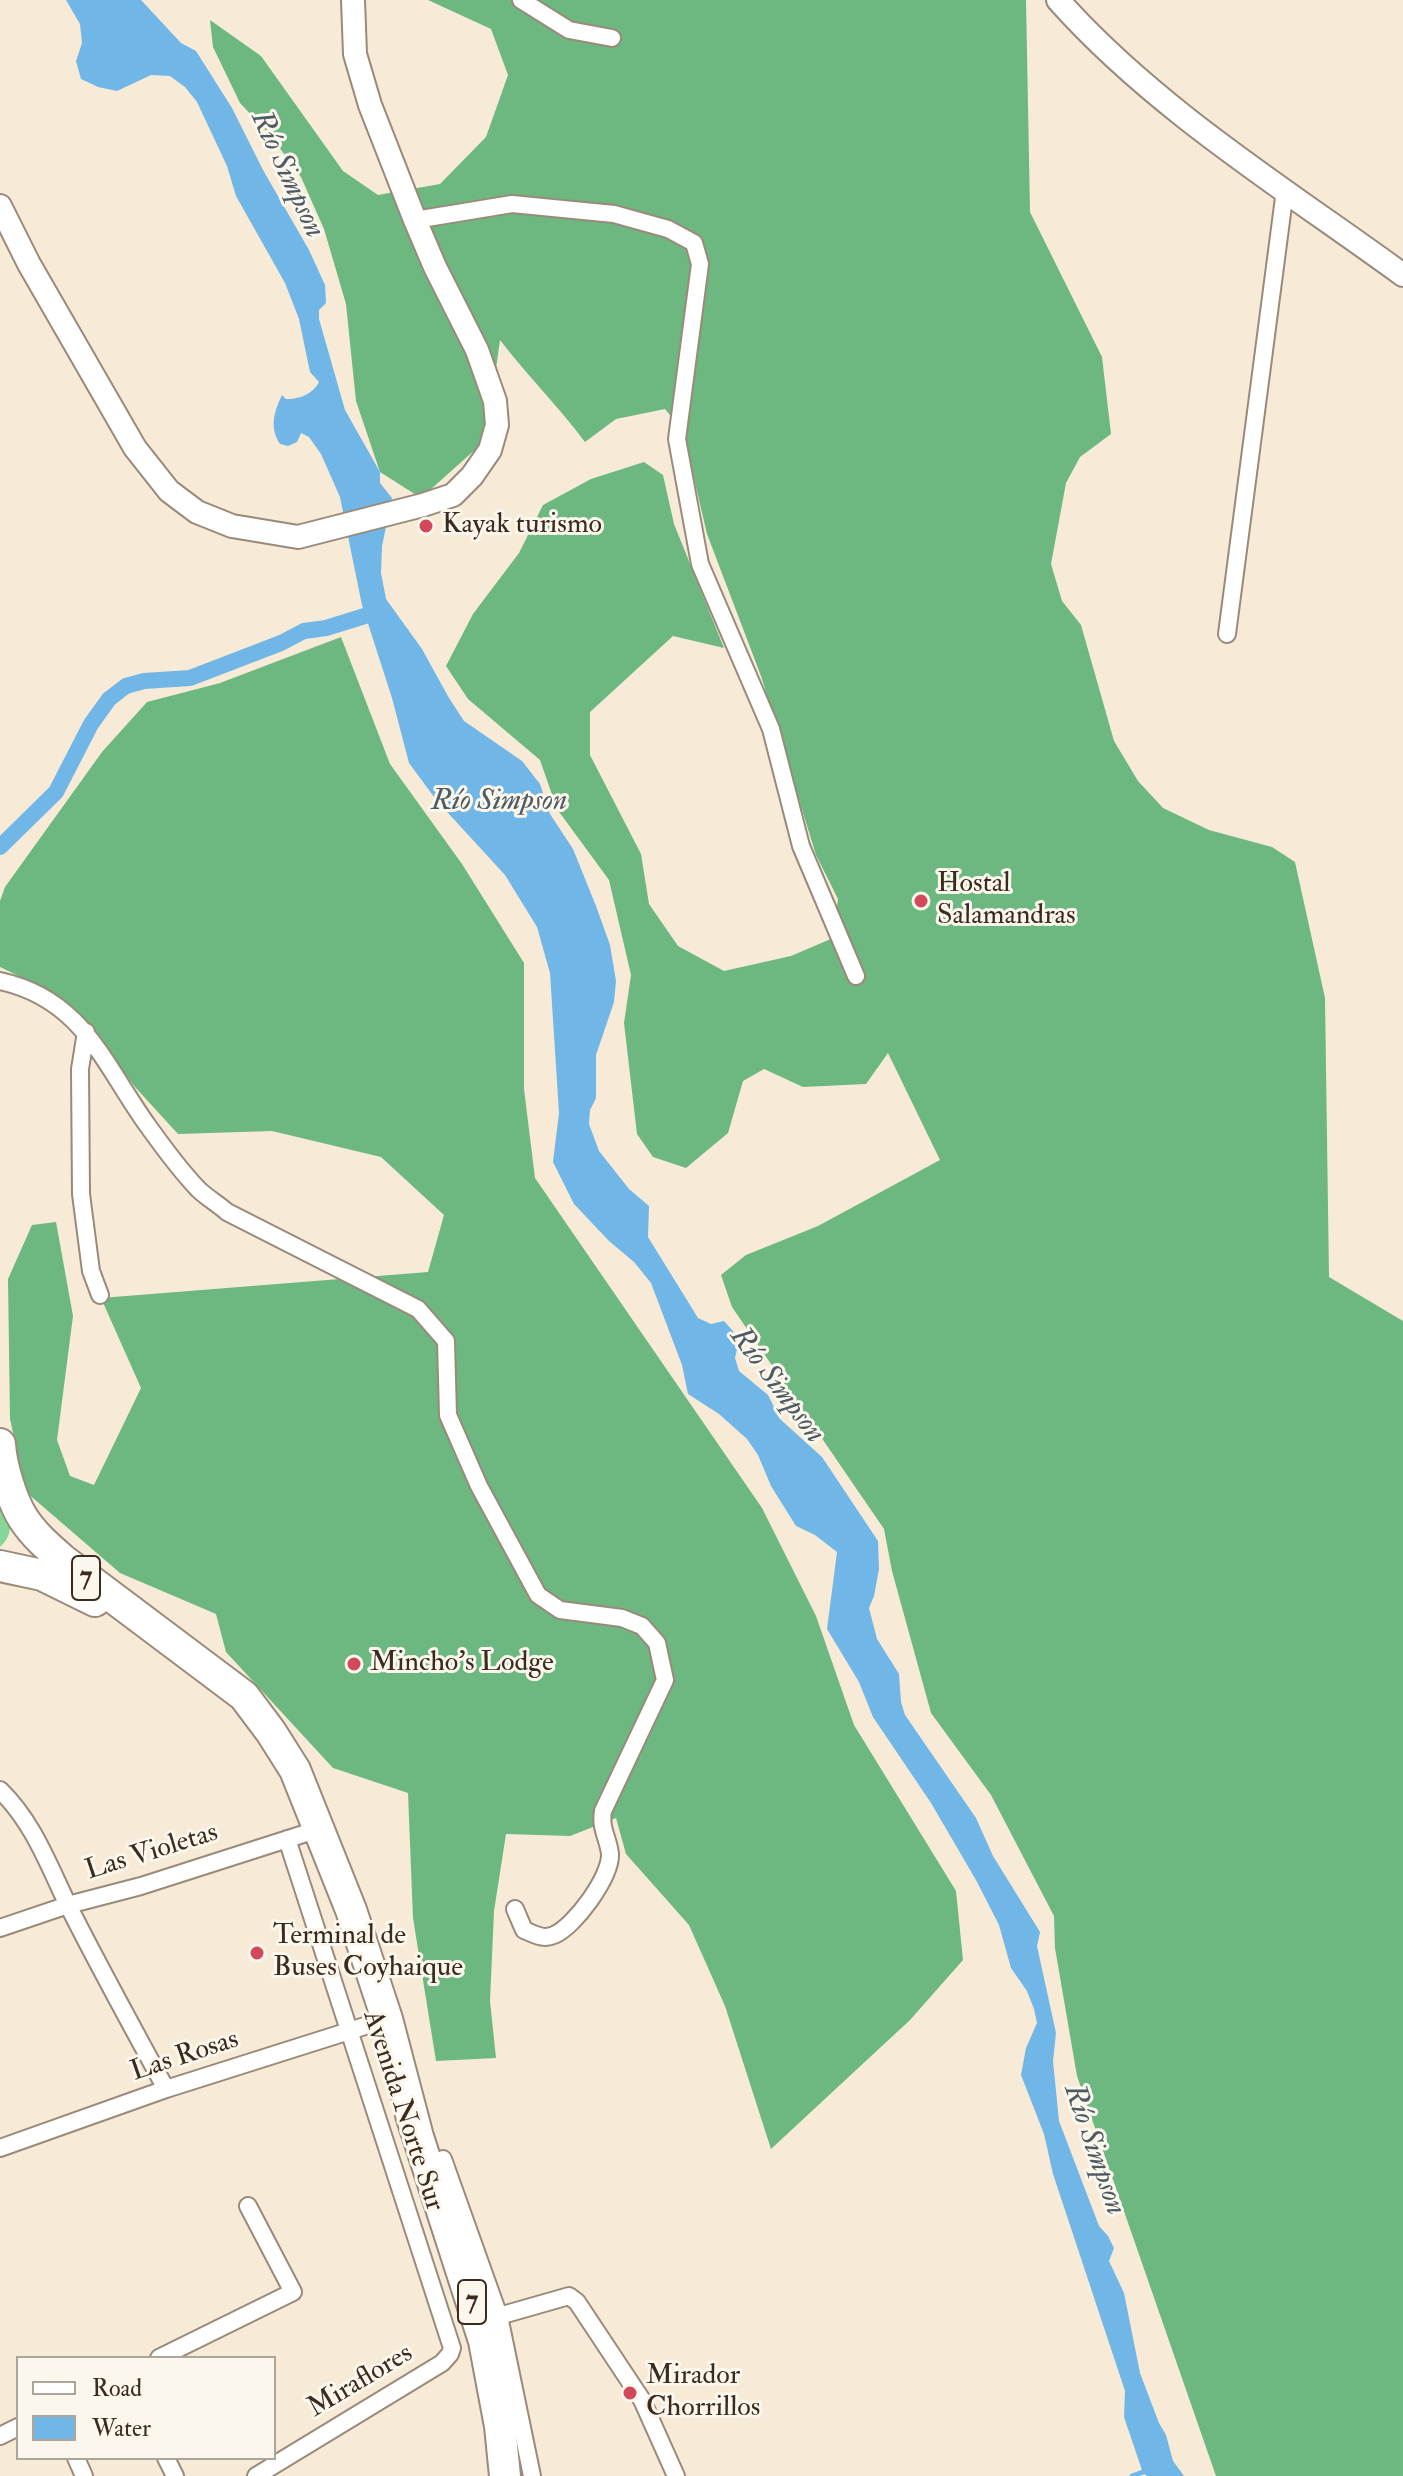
<!DOCTYPE html>
<meta charset="utf-8">
<style>
body{margin:0}
#map{position:relative;width:1403px;height:2476px;overflow:hidden;background:#f7ead6;font-family:"IM FELL Double Pica",serif}
canvas{display:block}
.legend{position:absolute;left:16px;top:2356px;width:260px;height:104px;box-sizing:border-box;background:#fbf7ec;border:2px solid #aea59a;margin:0;padding:10px 14px;list-style:none;font-size:24px;color:#3b2a1e}
.legend li{display:flex;align-items:center;gap:16px;height:40px}
.legend b{width:40px;border:2px solid #aea59a}
</style>
<div id="map">
<canvas width="1403" height="2476"></canvas>
<ul class="legend">
<li><b style="height:10px;background:#fff"></b>Road</li>
<li><b style="height:22px;background:#70b6e7"></b>Water</li>
</ul>
</div>
<script>
const ctx = document.querySelector('canvas').getContext('2d');
ctx.lineJoin = 'round';
function paint(path, color) { ctx.fillStyle = color; ctx.fill(path, 'evenodd'); }
function strokePath(path, color, width, dash) { ctx.strokeStyle = color; ctx.lineWidth = width; ctx.lineCap = dash ? 'butt' : 'round'; ctx.setLineDash(dash || []); ctx.stroke(path); }
function drawText(font, color, halo, rows, align = 'center') {
  ctx.font = font + ' "IM FELL Double Pica",serif'; ctx.lineWidth = 6; ctx.setLineDash([]); ctx.textBaseline = 'middle'; ctx.strokeStyle = halo; ctx.fillStyle = color; for (const [text, x, y, turn = 0] of rows) {
    ctx.save(); ctx.translate(x, y); ctx.rotate((+turn || 0) * Math.PI / 180); ctx.textAlign = isNaN(turn) ? turn : align; if (halo) ctx.strokeText(text, 0, 0); ctx.fillText(text, 0, 0); ctx.restore();
  }
}
const green = new Path2D(`
 M 0,1505 C 13,1518 14,1534 0,1547 Z`);
const forest = new Path2D(`
 M 428,0 L 1026,0 L 1030,212 L 1102,357 L 1111,434 L 1080,457 L 1066,483 L 1051,564 L 1062,601 L 1081,625 L 1114,741 L 1138,781 L 1163,808 L 1209,830 L 1272,847 L 1295,862 L 1325,998 L 1329,1277 L 1403,1321 L 1403,2476 L 1216,2476 L 1077,2076 L 1055,1948 L 1054,1916 L 991,1795 L 931,1713 L 892,1571 L 884,1529 L 732,1307 L 721,1275 L 746,1255 L 818,1226 L 940,1160 L 888,1053 L 866,1084 L 803,1087 L 764,1069 L 743,1081 L 728,1133 L 686,1168 L 653,1157 L 637,1134 L 624,1023 L 631,975 L 609,880 L 557,809 L 540,760 L 468,699 L 446,666 L 473,614 L 519,553 L 543,505 L 591,479 L 644,462 L 663,475 L 674,524 L 724,648 L 673,636 L 590,712 L 590,755 L 641,854 L 649,904 L 678,946 L 724,971 L 791,956 L 833,938 L 838,899 L 816,855 L 761,676 L 707,534 L 683,431 L 665,409 L 616,419 L 585,442 C 558,406 527,375 500,340 L 486,440 L 421,498 L 380,472 L 356,401 L 346,304 L 324,229 L 301,177 L 271,136 L 240,103 L 213,47 L 210,20 L 261,56 L 343,171 L 378,195 L 440,184 L 486,137 L 508,75 L 491,29 Z
 M 341,637 L 390,764 L 462,864 L 524,963 L 524,1089 L 535,1178 L 762,1508 L 816,1616 L 854,1725 L 956,1891 L 963,1960 L 910,2020 L 771,2149 L 725,2006 L 689,1925 L 626,1854 L 616,1818 L 570,1836 L 506,1834 L 494,1911 L 490,2001 L 496,2058 L 436,2061 L 413,1918 L 408,1793 L 333,1768 L 226,1652 L 216,1614 L 120,1573 L 26,1492 L 10,1419 L 8,1279 L 32,1225 L 56,1222 L 73,1316 L 57,1440 L 70,1476 L 94,1485 L 141,1388 L 101,1298 L 428,1272 L 444,1215 L 381,1157 L 272,1131 L 178,1134 L 135,1087 L 86,1023 L 50,991 L 0,967 L 0,901 L 5,887 L 102,752 L 147,702 L 220,683 Z`);
const water = new Path2D(`
 M 66,0 L 141,0 L 181,43 L 196,51 L 232,108 L 263,170 L 309,250 L 325,285 L 326,303 L 319,310 L 319,319 L 345,410 L 380,472 L 380,483 L 392,498 L 382,546 L 381,573 L 386,599 L 422,649 L 449,698 L 464,721 L 522,761 L 540,784 L 550,814 L 573,849 L 596,906 L 610,945 L 616,981 L 614,1002 L 596,1055 L 596,1098 L 590,1110 L 589,1124 L 599,1151 L 629,1189 L 649,1206 L 648,1237 L 698,1318 L 711,1324 L 724,1321 L 733,1331 L 738,1345 L 735,1358 L 739,1371 L 768,1395 L 780,1419 L 822,1457 L 878,1541 L 879,1569 L 874,1596 L 869,1608 L 877,1639 L 899,1674 L 901,1702 L 905,1715 L 976,1818 L 993,1856 L 1040,1932 L 1037,1946 L 1056,2033 L 1053,2061 L 1059,2121 L 1099,2226 L 1108,2236 L 1114,2248 L 1109,2261 L 1124,2293 L 1140,2373 L 1159,2423 L 1166,2435 L 1173,2461 L 1184,2476 L 1147,2476 L 1143,2473 L 1124,2417 L 1125,2391 L 1053,2174 L 1044,2134 L 1021,2075 L 1026,2048 L 1037,2023 L 1034,2009 L 1027,1991 L 1011,1968 L 999,1925 L 976,1880 L 931,1803 L 873,1717 L 859,1682 L 827,1629 L 837,1552 L 815,1535 L 796,1526 L 771,1486 L 758,1455 L 747,1439 L 719,1414 L 688,1394 L 682,1365 L 651,1283 L 634,1262 L 609,1241 L 574,1204 L 553,1162 L 559,1113 L 550,973 L 537,927 L 505,875 L 437,801 L 409,763 L 392,698 L 362,605 L 340,497 L 321,454 L 309,437 L 301,433 L 297,442 L 288,446 L 280,444 C 269,427 274,412 282,395 L 286,399 C 299,400 314,393 319,382 L 310,372 L 299,319 L 285,283 L 236,196 L 227,166 L 197,102 L 185,87 L 170,76 L 151,75 L 117,91 L 98,87 L 81,79 L 76,61 L 82,43 L 80,24 Z`);
const stream = new Path2D(`
 M 1132,2476 L 1146,2471`);
const canal = new Path2D(`
 M 0,847 L 56,792 L 91,724 L 109,699 L 126,686 L 144,681 L 190,678 L 281,643 L 304,631 L 326,628 L 381,611`);
const street = new Path2D(`
 M 521,0 L 569,30 L 612,38
 M 415,220 L 512,204 L 614,214 L 668,229 L 694,243 L 700,264 L 677,439 L 700,564 L 771,729 L 801,846 L 856,976
 M 1227,634 L 1285,190
 M 0,981 C 83,999 104,1065 148,1126 C 163,1147 180,1170 198,1189 C 206,1197 218,1204 227,1212 L 418,1309 L 446,1341 L 448,1415 L 479,1486 L 538,1595 L 560,1610 L 622,1618 L 642,1626 L 657,1643 L 665,1680 L 603,1811 C 600,1829 608,1837 610,1854 C 611,1877 574,1927 554,1935 C 543,1940 534,1934 524,1930 L 515,1909
 M 86,1032 L 80,1069 L 81,1194 L 91,1271 L 100,1295
 M 0,1790 C 33,1822 48,1864 68,1905 C 99,1967 133,2028 166,2089
 M 0,1928 L 68,1905 L 141,1886 L 319,1829
 M 0,2148 L 166,2089 L 387,2019
 M 443,2159 L 499,2316 L 532,2476
 M 499,2316 L 569,2296 L 577,2302 L 642,2400 L 676,2476
 M 159,2358 L 293,2292 L 248,2206
 M 0,2436 L 18,2427
 M 76,2458 L 84,2476
 M 166,2458 L 175,2476
 M 256,2476 L 442,2363 L 450,2354 L 452,2348 L 287,1839`);
const secondary = new Path2D(`
 M 1058,0 C 1155,109 1285,189 1403,275
 M 0,206 L 29,264 L 135,448 L 169,491 L 197,512 L 232,526 L 298,537 L 423,505 L 453,495 L 472,476 L 490,450 L 497,425 L 495,401 L 477,350 L 435,267 L 415,220 L 370,105 L 355,54 L 353,0`);
const highway = new Path2D(`
 M 0,1444 C 1,1464 12,1501 23,1518 C 33,1534 48,1547 63,1560 L 244,1696 L 271,1732 L 295,1770 L 351,1910 L 387,2019 L 417,2133
 M 0,1566 L 42,1575 L 95,1601
 M 411,2115 L 484,2341 L 500,2426 L 505,2476`);
const markers = [
 [426,526,8,"#d1495b"],
 [921,901,8,"#d1495b"],
 [354,1664,8,"#d1495b"],
 [257,1953,8,"#d1495b"],
 [630,2393,8,"#d1495b"]
];
const shields = [
 [86,1578,28],
 [472,2302,28]
];
const shieldNames = [
 ["7",86,1578],
 ["7",472,2302]
];
const poiNames = [
 ["Kayak turismo",442,526],
 ["Hostal",937,885],
 ["Salamandras",937,917],
 ["Mincho's Lodge",370,1664],
 ["Terminal de",273,1937],
 ["Buses Coyhaique",273,1969],
 ["Mirador",646,2377],
 ["Chorrillos",646,2409]
];
const streetNames = [
 ["Las Violetas",152,1853,-17],
 ["Las Rosas",185,2057,-18],
 ["Avenida Norte Sur",402,2111,72],
 ["Miraflores",361,2382,-31]
];
const waterNames = [
 ["Río Simpson",286,175,65],
 ["Río Simpson",499,803],
 ["Río Simpson",776,1386,53],
 ["Río Simpson",1093,2150,71]
];
paint(green, '#85d798');
paint(forest, '#6cb880');
paint(water, '#70b6e7');
strokePath(stream, '#70b6e7', 5);
strokePath(canal, '#70b6e7', 16);
strokePath(street, '#998a7a', 20);
strokePath(secondary, '#998a7a', 26);
strokePath(highway, '#998a7a', 34);
strokePath(street, '#fff', 16);
strokePath(secondary, '#fff', 22);
strokePath(highway, '#fff', 30);
for (const [x, y, r, color] of markers) { const dot = new Path2D(); dot.arc(x, y, r, 0, 2 * Math.PI); ctx.fillStyle = color; ctx.fill(dot); strokePath(dot, '#fbf7ec', 3); }
for (const [x, y, w] of shields) { const box = new Path2D(); box.roundRect(x - w / 2, y - 22, w, 44, 6); ctx.fillStyle = '#fbf7ec'; ctx.fill(box); strokePath(box, '#3b2a1e', 2); }
drawText('bold 26px', '#3b2a1e', null, shieldNames);
drawText('28px', '#3b2a1e', '#fbf7ec', poiNames, 'left');
drawText('28px', '#3b2a1e', '#fbf7ec', streetNames);
drawText('italic 30px', '#4e5b64', '#fbf7ec', waterNames);
</script>
